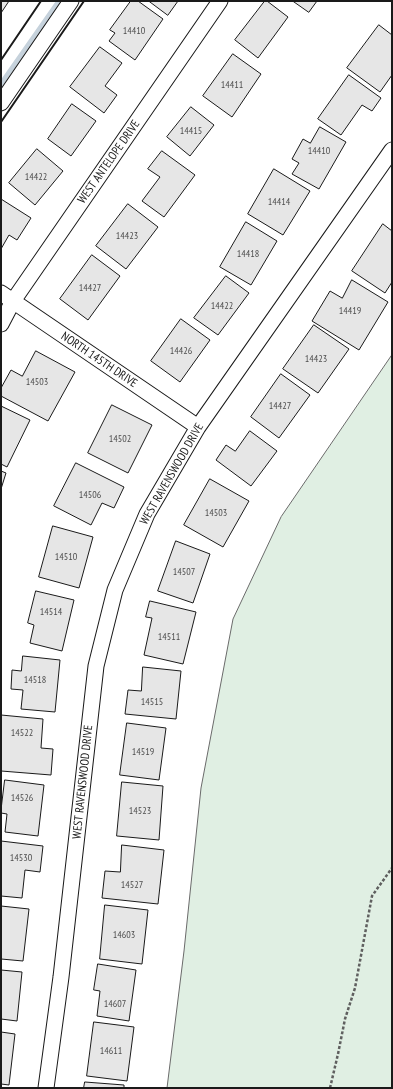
<!DOCTYPE html>
<style>
body{margin:0}
#map{position:relative;width:393px;height:1089px;overflow:hidden;background:#fff;font-family:"PT Sans Narrow",sans-serif}
canvas{display:block}
.frame{position:absolute;inset:0;border:2px solid #1a1a1a;pointer-events:none}
</style>
<div id="map">
<canvas width="393" height="1089"></canvas>
<div class="frame"></div>
</div>
<script>
const ctx = document.querySelector('canvas').getContext('2d');
ctx.lineJoin = 'round';
function paint(path, color) { ctx.fillStyle = color; ctx.fill(path, 'evenodd'); }
function strokePath(path, color, width, dash) { ctx.strokeStyle = color; ctx.lineWidth = width; ctx.lineCap = dash ? 'butt' : 'round'; ctx.setLineDash(dash || []); ctx.stroke(path); }
function drawText(font, color, halo, rows, align = 'center') {
  ctx.font = font + ' "PT Sans Narrow",sans-serif'; ctx.lineWidth = 3; ctx.setLineDash([]); ctx.textBaseline = 'middle'; ctx.strokeStyle = halo; ctx.fillStyle = color; for (const [text, x, y, turn = 0] of rows) {
    ctx.save(); ctx.translate(x, y); ctx.rotate((+turn || 0) * Math.PI / 180); ctx.textAlign = isNaN(turn) ? turn : align; if (halo) ctx.strokeText(text, 0, 0); ctx.fillText(text, 0, 0); ctx.restore();
  }
}
const green = new Path2D(`
 M 392,355 L 392,1088 L 167,1088 L 184,951 L 201,788 L 233,619 L 281,517 Z`);
const stream = new Path2D(`
 M 1,84 L 59,1`);
const building = new Path2D(`
 M 1,1 L 9,1 L 1,13 Z
 M 131,1 L 138,1 L 163,19 L 135,60 L 109,41 L 115,33 L 110,30 Z
 M 149,1 L 178,1 L 168,15 Z
 M 265,1 L 267,1 L 288,17 L 258,58 L 235,40 Z
 M 293,1 L 317,1 L 309,12 Z
 M 379,25 L 392,35 L 392,75 L 380,92 L 347,68 Z
 M 100,47 L 122,63 L 105,86 L 117,95 L 104,113 L 70,87 Z
 M 233,54 L 261,74 L 232,117 L 203,96 Z
 M 349,75 L 381,98 L 372,111 L 362,105 L 341,135 L 318,119 Z
 M 72,104 L 96,121 L 71,156 L 48,139 Z
 M 191,107 L 214,125 L 190,156 L 167,137 Z
 M 320,127 L 346,142 L 319,189 L 292,174 L 299,163 L 292,159 L 303,139 L 310,143 Z
 M 37,149 L 63,171 L 35,205 L 9,183 Z
 M 162,151 L 195,175 L 164,217 L 142,201 L 160,177 L 148,169 Z
 M 274,169 L 310,191 L 283,235 L 248,214 Z
 M 1,199 L 31,218 L 17,240 L 9,235 L 1,249 Z
 M 128,204 L 158,227 L 126,269 L 96,246 Z
 M 246,222 L 277,241 L 251,285 L 220,267 Z
 M 383,224 L 392,231 L 392,282 L 385,293 L 352,271 Z
 M 92,255 L 120,276 L 88,320 L 60,299 Z
 M 226,276 L 249,293 L 218,335 L 194,318 Z
 M 352,280 L 388,302 L 359,350 L 312,321 L 330,291 L 342,298 Z
 M 181,319 L 210,340 L 180,382 L 151,361 Z
 M 314,325 L 349,349 L 318,393 L 283,369 Z
 M 36,351 L 75,372 L 48,421 L 1,396 L 1,388 L 11,370 L 22,376 Z
 M 281,374 L 310,395 L 279,438 L 251,417 Z
 M 112,405 L 152,425 L 128,473 L 88,453 Z
 M 1,406 L 30,420 L 7,467 L 1,464 Z
 M 250,431 L 277,451 L 251,486 L 216,460 L 226,445 L 235,451 Z
 M 76,463 L 124,487 L 114,508 L 102,503 L 91,525 L 54,506 Z
 M 1,471 L 6,473 L 1,489 Z
 M 210,479 L 249,501 L 223,547 L 184,525 Z
 M 53,526 L 93,537 L 79,588 L 39,577 Z
 M 176,541 L 210,554 L 193,603 L 158,591 Z
 M 36,591 L 74,600 L 62,651 L 30,643 L 34,625 L 28,623 Z
 M 150,601 L 196,612 L 183,664 L 144,655 L 152,618 L 146,617 Z
 M 23,656 L 60,660 L 55,712 L 21,709 L 23,690 L 11,689 L 12,670 L 21,671 Z
 M 143,667 L 181,671 L 176,719 L 125,714 L 128,690 L 141,691 Z
 M 1,715 L 43,719 L 41,748 L 53,749 L 51,775 L 1,771 Z
 M 127,723 L 166,728 L 159,780 L 120,775 Z
 M 5,780 L 44,785 L 38,836 L 5,832 L 7,814 L 1,813 Z
 M 122,782 L 163,786 L 159,840 L 117,836 Z
 M 1,841 L 43,846 L 40,872 L 25,870 L 22,898 L 1,896 Z
 M 122,845 L 164,850 L 158,904 L 102,898 L 105,871 L 120,872 Z
 M 105,905 L 148,910 L 142,964 L 100,959 Z
 M 1,906 L 29,909 L 23,961 L 1,959 Z
 M 98,964 L 136,970 L 129,1021 L 97,1016 L 100,991 L 94,990 Z
 M 1,970 L 22,972 L 17,1021 L 1,1019 Z
 M 94,1022 L 134,1027 L 127,1081 L 87,1076 Z
 M 1,1032 L 15,1034 L 9,1085 L 1,1084 Z
 M 85,1082 L 124,1085 L 124,1088 L 84,1088 Z`);
const path = new Path2D(`
 M 330,1088 L 338,1054 L 345,1019 L 355,988 L 372,896 L 392,868`);
const street = new Path2D(`
 M 1,103 L 71,1
 M 1,293 L 198,427
 M 1,324 L 13,301 L 220,1
 M 46,1088 L 61,977 L 96,666 L 115,590 L 147,514 L 198,427 L 392,150`);
const wall = new Path2D(`
 M 1,60 L 41,1
 M 1,122 L 84,1`);
const numberNames = [
 ["14410",134,31],
 ["14411",232,85],
 ["14415",191,131],
 ["14410",319,151],
 ["14422",36,177],
 ["14414",279,202],
 ["14423",127,236],
 ["14418",248,254],
 ["14427",90,288],
 ["14422",222,306],
 ["14419",350,311],
 ["14426",181,351],
 ["14423",316,359],
 ["14503",37,382],
 ["14427",280,406],
 ["14502",120,439],
 ["14506",90,495],
 ["14503",216,513],
 ["14510",66,557],
 ["14507",184,572],
 ["14514",51,612],
 ["14511",169,637],
 ["14518",35,680],
 ["14515",152,702],
 ["14522",22,733],
 ["14519",143,752],
 ["14526",22,798],
 ["14523",140,811],
 ["14530",21,858],
 ["14527",132,885],
 ["14603",124,935],
 ["14607",115,1004],
 ["14611",111,1051]
];
const streetNames = [
 ["WEST ANTELOPE DRIVE",109,162,-55],
 ["NORTH 145TH DRIVE",99,360,34],
 ["WEST RAVENSWOOD DRIVE",172,474,-60],
 ["WEST RAVENSWOOD DRIVE",83,782,-84]
];
paint(green, '#e0efe3');
strokePath(green, '#6a6a6a', 1);
strokePath(stream, '#c6d2dc', 5);
paint(building, '#e6e6e6');
strokePath(building, '#1a1a1a', 1);
strokePath(street, '#1a1a1a', 17);
strokePath(path, '#5f5f5f', 2.5, [3, 2]);
strokePath(street, '#fff', 15);
strokePath(wall, '#1a1a1a', 2);
drawText('10px', '#4d4d4d', null, numberNames);
drawText('12px', '#1a1a1a', '#fff', streetNames);
</script>
